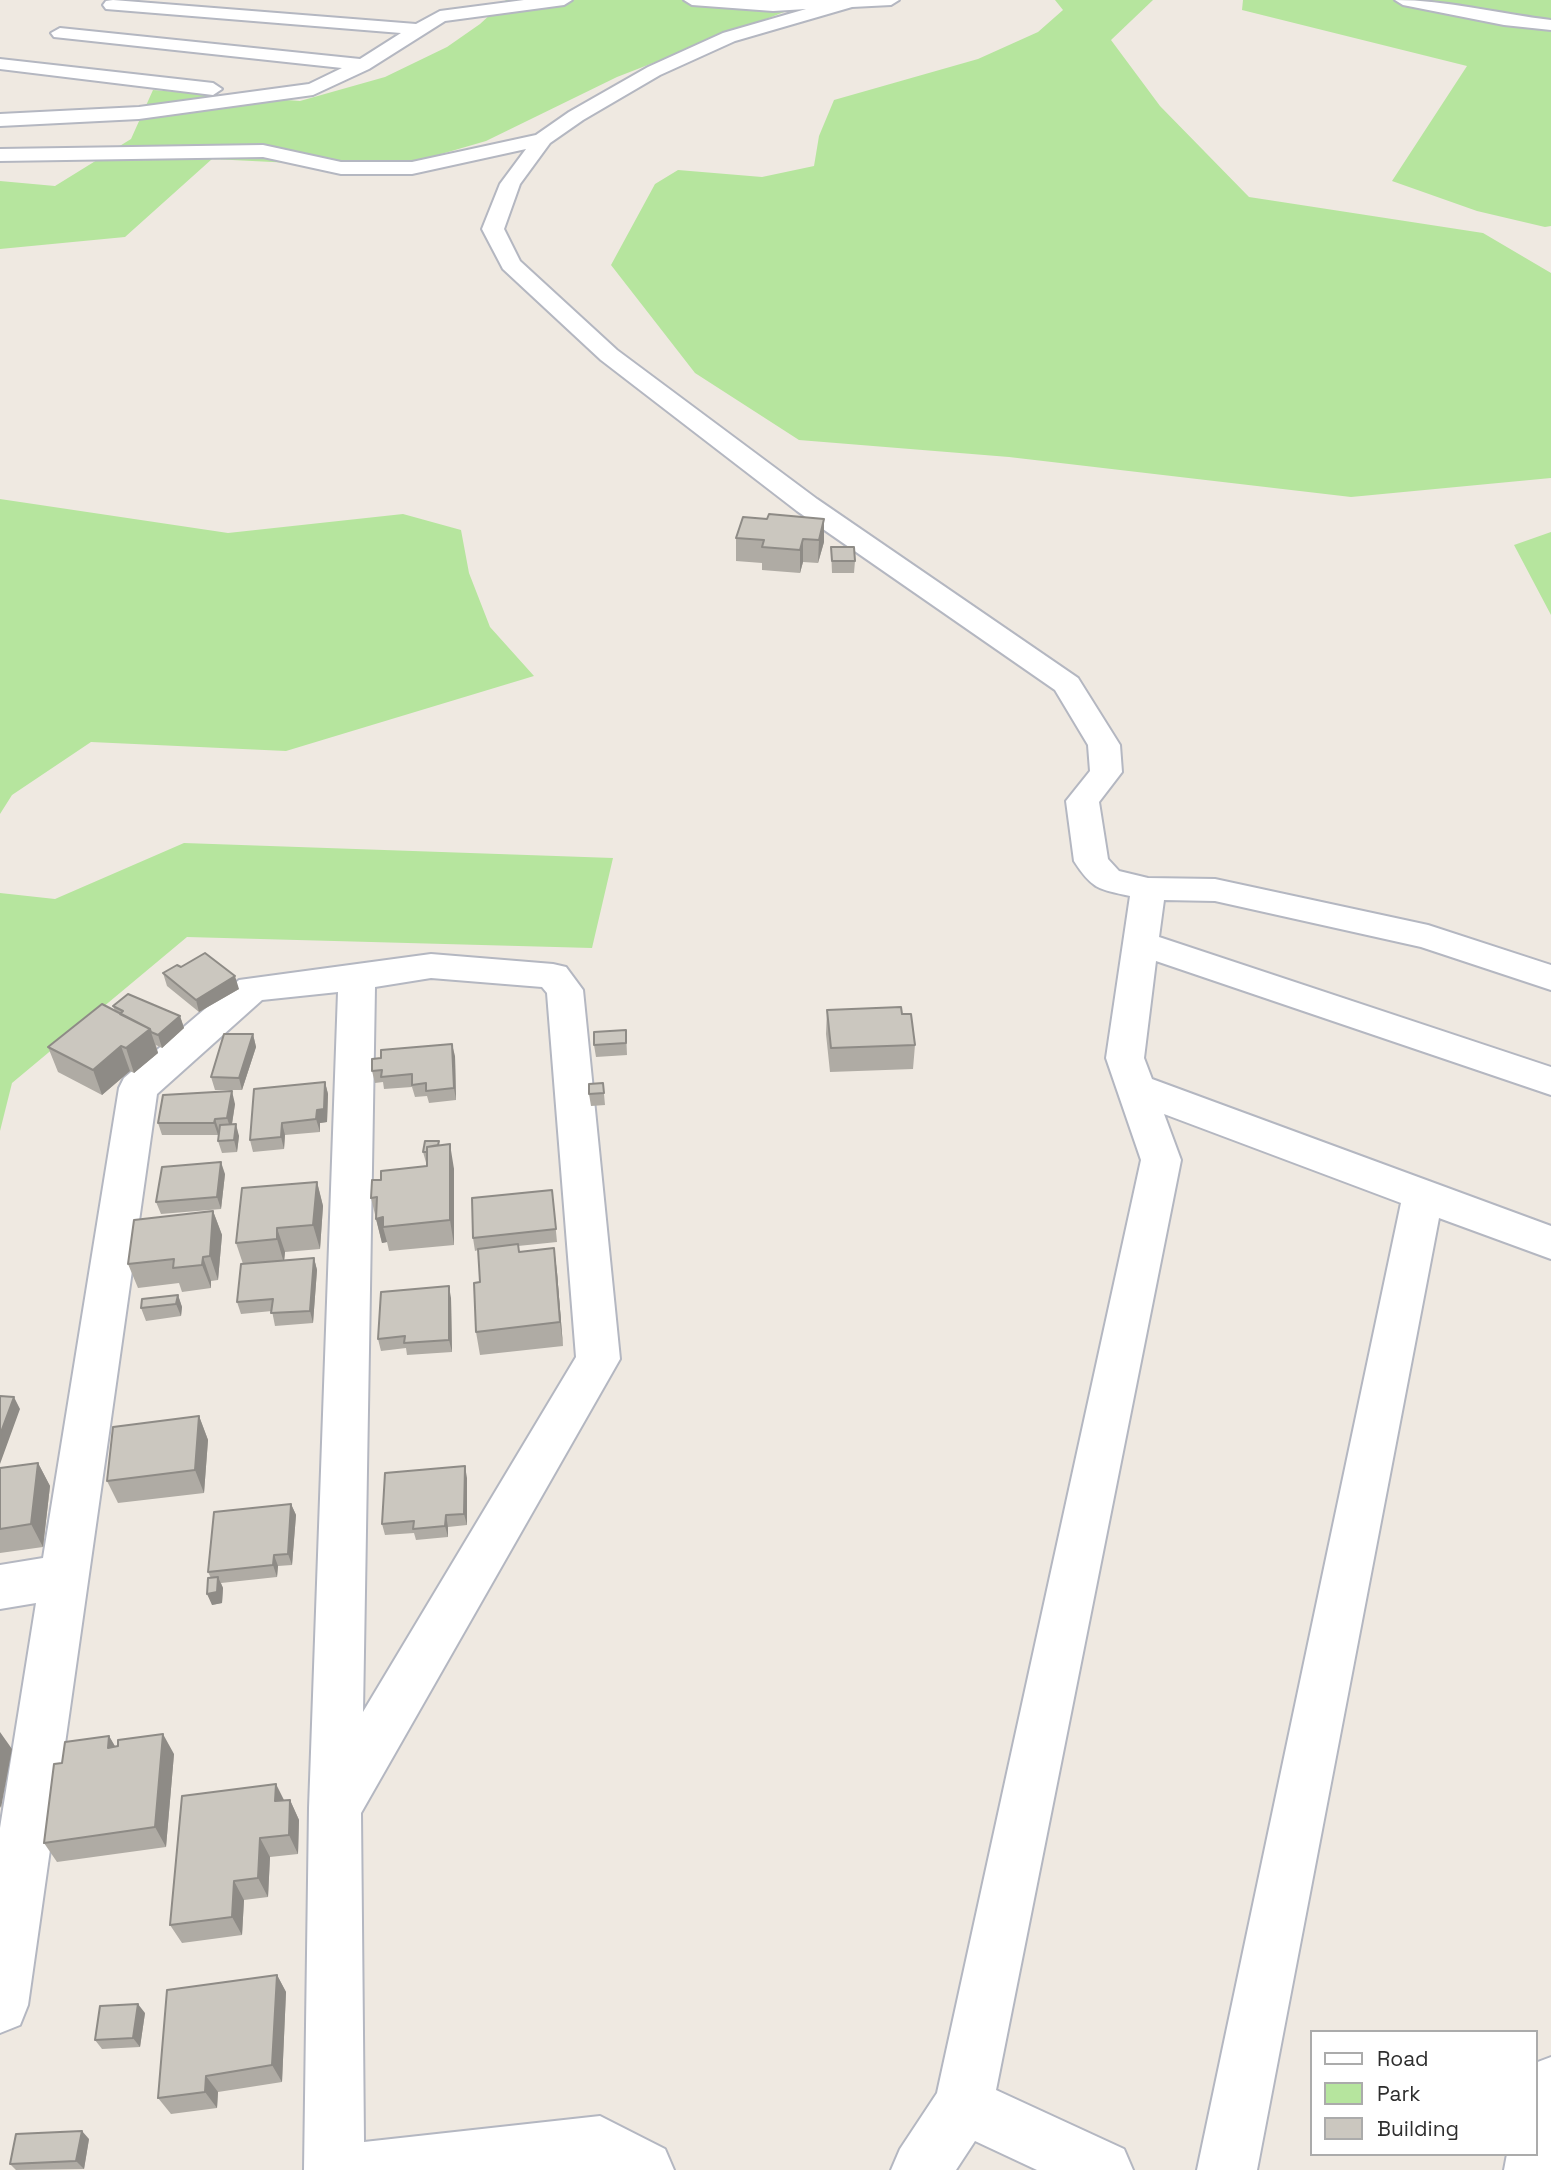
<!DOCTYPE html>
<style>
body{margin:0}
#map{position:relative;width:1551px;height:2170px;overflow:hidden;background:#efe9e1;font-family:"Space Grotesk",sans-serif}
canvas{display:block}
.legend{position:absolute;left:1310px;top:2030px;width:228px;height:126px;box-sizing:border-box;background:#fff;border:2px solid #ababab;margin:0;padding:9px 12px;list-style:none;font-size:21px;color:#2e2e2e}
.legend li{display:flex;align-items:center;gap:14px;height:35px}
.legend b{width:35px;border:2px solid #ababab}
</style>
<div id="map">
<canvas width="1551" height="2170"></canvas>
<ul class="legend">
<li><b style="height:9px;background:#fff"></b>Road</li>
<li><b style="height:19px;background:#b6e59e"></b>Park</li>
<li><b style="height:19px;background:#cbc7bf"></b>Building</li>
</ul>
</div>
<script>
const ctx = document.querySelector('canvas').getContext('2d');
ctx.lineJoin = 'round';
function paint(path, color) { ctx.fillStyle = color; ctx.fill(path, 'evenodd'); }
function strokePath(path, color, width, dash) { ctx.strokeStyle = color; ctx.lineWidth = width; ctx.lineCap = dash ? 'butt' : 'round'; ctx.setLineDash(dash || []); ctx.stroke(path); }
const green = new Path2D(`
 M 506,0 L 815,0 L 617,77 L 486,141 L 393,168 L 212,159 L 125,237 L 0,249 L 0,181 L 55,186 L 131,139 L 153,90 L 300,101 L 385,77 L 447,47 L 480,24 Z
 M 1055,0 L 1153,0 L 1111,40 L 1160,106 L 1249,197 L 1483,233 L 1551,273 L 1551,478 L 1351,497 L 1009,457 L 799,440 L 695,373 L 611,265 L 655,184 L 678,170 L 762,177 L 814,166 L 819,136 L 834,100 L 978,59 L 1038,32 L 1063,10 Z
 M 1243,0 L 1551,0 L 1551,226 L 1545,227 L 1477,211 L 1392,181 L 1467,66 L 1242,10 Z
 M 0,499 L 228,533 L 403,514 L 461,530 L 469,573 L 490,627 L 534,676 L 286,751 L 91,742 L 12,795 L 0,814 Z
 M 1551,532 L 1551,615 L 1514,545 Z
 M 184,843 L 613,858 L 592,948 L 187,937 L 12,1083 L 0,1131 L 0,893 L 55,899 Z`);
const minor = new Path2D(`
 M 113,0 L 416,24 L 440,11 L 524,0 L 572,0 L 564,5 L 445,21 L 369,69 L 313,95 L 139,119 L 0,126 L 0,114 L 139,107 L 309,84 L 342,68 L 54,37 L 51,33 L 60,28 L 360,59 L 401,33 L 106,9 L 103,5 L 106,1 Z
 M 684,0 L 899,0 L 891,5 L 852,7 L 735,41 L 660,75 L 583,120 L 550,143 L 520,184 L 504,229 L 520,261 L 617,350 L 817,499 L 1078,678 L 1120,745 L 1122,772 L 1099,802 L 1108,859 L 1119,871 L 1148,878 L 1215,879 L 1428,925 L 1551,965 L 1551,990 L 1421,947 L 1215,901 L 1164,900 L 1159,937 L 1551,1067 L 1551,1095 L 1156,961 L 1144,1058 L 1152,1079 L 1551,1226 L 1551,1259 L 1439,1218 L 1257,2170 L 1197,2170 L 1401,1203 L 1164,1114 L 1181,1160 L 996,2090 L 1124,2149 L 1133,2170 L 1037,2170 L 975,2141 L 956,2170 L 891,2170 L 900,2149 L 937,2093 L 1141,1160 L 1106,1058 L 1130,896 C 1098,889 1092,889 1074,861 L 1066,801 L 1090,771 L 1088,745 L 1055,690 L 797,511 L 601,360 L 503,269 L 482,229 L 500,184 L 526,149 L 412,174 L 341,174 L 263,157 L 0,161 L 0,149 L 263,145 L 341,162 L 412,162 L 536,135 L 569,112 L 648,67 L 723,33 L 806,9 L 773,11 L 692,5 Z
 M 1395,0 C 1447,0 1499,14 1551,20 L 1551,30 L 1504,25 L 1403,5 Z
 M 0,59 L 213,83 L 222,89 L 213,95 L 0,69 Z
 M 431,954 L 553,964 L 566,967 L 583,990 L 620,1359 L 361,1813 L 364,2142 L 600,2116 L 665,2149 L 674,2170 L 304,2170 L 309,1808 L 338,992 L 262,1000 L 157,1094 L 28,2005 L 20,2025 L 0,2033 L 0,1828 L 36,1603 L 0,1609 L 0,1565 L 43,1558 L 119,1088 L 124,1078 L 239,980 ZM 431,978 L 542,987 L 547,993 L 576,1357 L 363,1712 L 375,987 Z
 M 1551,2057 L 1551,2170 L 1504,2170 L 1507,2154 L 1535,2154 L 1535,2063 Z`);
const wall = new Path2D(`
 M 767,519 L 824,519 L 824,542 L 818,563 L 803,562 L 800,573 L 762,570 L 762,563 L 736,561 L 736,538 Z
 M 831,547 L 855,561 L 854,573 L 832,573 Z
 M 181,967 L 239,989 L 199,1012 L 167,986 L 163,973 Z
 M 113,1006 L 180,1016 L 184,1028 L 162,1048 L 156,1045 L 158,1053 L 134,1073 L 130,1071 L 102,1095 L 58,1072 L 48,1047 L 115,1011 Z
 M 827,1010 L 902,1014 L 915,1045 L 913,1069 L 830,1072 L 826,1034 Z
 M 626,1030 L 627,1055 L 596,1057 L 594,1045 Z
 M 253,1034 L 256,1047 L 242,1090 L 215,1090 L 211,1077 Z
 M 455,1056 L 456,1100 L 429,1103 L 427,1096 L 415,1097 L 412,1087 L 384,1089 L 383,1082 L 375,1083 L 372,1071 Z
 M 325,1082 L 328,1094 L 327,1122 L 320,1123 L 320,1132 L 285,1135 L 284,1149 L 253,1152 L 250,1140 Z
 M 603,1083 L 605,1105 L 591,1106 L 589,1094 Z
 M 235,1104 L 232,1124 L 239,1136 L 237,1152 L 222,1153 L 218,1141 L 219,1131 L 218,1135 L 162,1135 L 158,1123 Z
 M 440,1145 L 454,1169 L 454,1245 L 389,1251 L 387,1242 L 382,1243 L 371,1198 L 381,1180 L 427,1166 L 423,1152 Z
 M 225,1174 L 221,1209 L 161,1214 L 156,1202 Z
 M 317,1182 L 323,1206 L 320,1249 L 285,1252 L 284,1260 L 314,1258 L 317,1270 L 313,1323 L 275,1326 L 272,1311 L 241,1314 L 237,1302 L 243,1264 L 236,1243 Z
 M 552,1190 L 557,1242 L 518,1246 L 519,1252 L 557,1272 L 563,1346 L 480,1355 L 476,1332 L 480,1282 L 478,1250 L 475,1251 L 473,1238 Z
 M 213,1211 L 222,1235 L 218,1280 L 211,1281 L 211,1288 L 182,1292 L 179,1283 L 138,1288 L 128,1264 Z
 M 178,1295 L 182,1307 L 181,1316 L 146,1321 L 141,1308 Z
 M 451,1298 L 452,1352 L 407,1355 L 406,1348 L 381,1351 L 378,1339 Z
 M 199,1416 L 208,1440 L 204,1493 L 118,1503 L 107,1481 Z
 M 38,1463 L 50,1486 L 43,1547 L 0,1553 L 0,1468 Z
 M 467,1478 L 467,1525 L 448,1527 L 448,1537 L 416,1540 L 414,1533 L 385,1535 L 382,1524 Z
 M 291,1504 L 296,1515 L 292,1565 L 278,1566 L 277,1577 L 221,1583 L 223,1588 L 222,1603 L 212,1605 L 211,1578 L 208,1572 Z
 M 109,1736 L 115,1746 L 174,1754 L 166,1847 L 57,1862 L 44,1843 L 62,1763 Z
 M 284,1800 L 290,1800 L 299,1820 L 298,1854 L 270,1857 L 268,1897 L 244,1900 L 242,1935 L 182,1943 L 170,1925 Z
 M 277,1975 L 286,1992 L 282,2082 L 218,2092 L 217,2108 L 171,2114 L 158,2098 Z
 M 145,2013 L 140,2047 L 102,2049 L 95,2040 Z
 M 89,2139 L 84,2169 L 16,2170 L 10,2164 Z`);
const shadedWall = new Path2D(`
 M 824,519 L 824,542 L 818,563 L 819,540 Z
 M 803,539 L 803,562 L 800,573 L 800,550 Z
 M 235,976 L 239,989 L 199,1012 L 196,1000 Z
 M 180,1016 L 184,1028 L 162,1048 L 158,1035 Z
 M 150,1029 L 158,1053 L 134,1073 L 126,1048 Z
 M 253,1034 L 256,1047 L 242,1090 L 239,1078 Z
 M 452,1044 L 455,1056 L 456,1100 L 454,1088 Z
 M 121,1046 L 130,1071 L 102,1095 L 93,1070 Z
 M 325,1082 L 328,1094 L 327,1122 L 320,1123 L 320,1132 L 316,1119 L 317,1110 Z
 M 232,1091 L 235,1104 L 231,1130 L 227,1118 Z
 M 215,1119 L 219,1131 L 218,1135 L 214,1123 Z
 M 282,1123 L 285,1135 L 284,1149 L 281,1137 Z
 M 236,1124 L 239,1136 L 237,1152 L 234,1140 Z
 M 450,1144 L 454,1169 L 454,1245 L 450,1220 Z
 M 221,1162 L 225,1174 L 221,1209 L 217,1197 Z
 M 317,1182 L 323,1206 L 320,1249 L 313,1225 Z
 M 213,1211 L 222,1235 L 218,1280 L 210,1256 Z
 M 383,1217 L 383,1227 L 387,1242 L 382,1243 L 376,1219 Z
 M 277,1228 L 285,1252 L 284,1263 L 277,1239 Z
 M 554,1248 L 557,1272 L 563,1346 L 560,1322 Z
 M 203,1257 L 211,1281 L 211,1288 L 202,1265 Z
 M 314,1258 L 317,1270 L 313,1323 L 310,1311 Z
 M 449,1286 L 451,1298 L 452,1352 L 449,1340 Z
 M 178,1295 L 182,1307 L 181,1316 L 176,1304 Z
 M 14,1397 L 20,1409 L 0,1464 L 0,1435 Z
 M 199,1416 L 208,1440 L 204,1493 L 195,1470 Z
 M 38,1463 L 50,1486 L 43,1547 L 31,1524 Z
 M 465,1466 L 467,1478 L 467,1525 L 464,1514 Z
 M 291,1504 L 296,1515 L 292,1565 L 288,1554 Z
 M 446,1515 L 448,1527 L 448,1537 L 445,1526 Z
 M 274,1555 L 278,1566 L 277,1577 L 273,1565 Z
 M 218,1577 L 223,1588 L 222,1603 L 212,1605 L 207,1594 Z
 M 0,1732 L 12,1749 L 1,1808 L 0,1806 Z
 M 163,1734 L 174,1754 L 166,1847 L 155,1827 Z
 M 109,1736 L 121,1757 L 108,1748 Z
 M 276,1784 L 286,1804 L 275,1801 Z
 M 290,1800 L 299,1820 L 298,1854 L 289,1835 Z
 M 260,1838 L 270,1857 L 268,1897 L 258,1878 Z
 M 234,1881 L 244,1900 L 242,1935 L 232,1917 Z
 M 277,1975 L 286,1992 L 282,2082 L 272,2065 Z
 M 138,2004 L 145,2013 L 140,2047 L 133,2038 Z
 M 206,2076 L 218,2092 L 217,2108 L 205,2092 Z
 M 82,2131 L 89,2139 L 84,2169 L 76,2161 Z`);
const building = new Path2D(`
 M 769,514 L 824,519 L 819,540 L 803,539 L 800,550 L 762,547 L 764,540 L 736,538 L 743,517 L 767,519 Z
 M 831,547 L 854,547 L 855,561 L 832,561 Z
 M 205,953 L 235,976 L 196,1000 L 163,973 L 177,965 L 181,967 Z
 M 128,994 L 180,1016 L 158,1035 L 151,1032 L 150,1029 L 120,1014 L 123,1011 L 113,1006 Z
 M 102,1004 L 150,1029 L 126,1048 L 121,1046 L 93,1070 L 48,1047 Z
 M 901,1007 L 902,1014 L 911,1014 L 915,1045 L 831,1048 L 827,1010 Z
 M 626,1030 L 626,1043 L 594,1045 L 594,1032 Z
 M 224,1034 L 253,1034 L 239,1078 L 211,1077 Z
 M 452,1044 L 454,1088 L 426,1091 L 426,1083 L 412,1085 L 412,1074 L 381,1077 L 382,1070 L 372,1071 L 372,1059 L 381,1058 L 381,1050 Z
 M 325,1082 L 324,1109 L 317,1110 L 316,1119 L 282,1123 L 281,1137 L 250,1140 L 254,1089 Z
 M 603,1083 L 604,1093 L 589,1094 L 589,1084 Z
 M 232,1091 L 227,1118 L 215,1119 L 214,1123 L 158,1123 L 163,1095 Z
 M 236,1124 L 234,1140 L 218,1141 L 220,1125 Z
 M 425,1141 L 439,1141 L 438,1145 L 427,1147 L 427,1152 L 423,1152 Z
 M 450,1144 L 450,1220 L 383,1227 L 383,1217 L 376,1219 L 377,1197 L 371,1198 L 372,1180 L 381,1180 L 381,1171 L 427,1166 L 427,1147 Z
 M 221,1162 L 217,1197 L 156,1202 L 162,1167 Z
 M 317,1182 L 313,1225 L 277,1228 L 277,1239 L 236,1243 L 242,1188 Z
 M 552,1190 L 556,1229 L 473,1238 L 472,1198 Z
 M 213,1211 L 210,1256 L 203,1257 L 202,1265 L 173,1268 L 174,1259 L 128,1264 L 134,1220 Z
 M 518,1244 L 519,1252 L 554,1248 L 560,1322 L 476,1332 L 474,1283 L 480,1282 L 478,1249 Z
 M 314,1258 L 310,1311 L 271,1313 L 273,1299 L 237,1302 L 241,1264 Z
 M 449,1286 L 449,1340 L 404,1343 L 405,1336 L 378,1339 L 381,1292 Z
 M 178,1295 L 176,1304 L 141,1308 L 142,1299 Z
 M 0,1396 L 14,1397 L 0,1435 Z
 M 199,1416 L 195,1470 L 107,1481 L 113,1427 Z
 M 38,1463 L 31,1524 L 0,1529 L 0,1468 Z
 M 465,1466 L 464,1514 L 446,1515 L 445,1526 L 413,1529 L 414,1521 L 382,1524 L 385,1473 Z
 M 291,1504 L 288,1554 L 274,1555 L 273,1565 L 208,1572 L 214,1512 Z
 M 218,1577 L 217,1592 L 207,1594 L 208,1578 Z
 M 163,1734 L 155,1827 L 44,1843 L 54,1764 L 62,1763 L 65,1742 L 109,1736 L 108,1748 L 118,1746 L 118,1740 Z
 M 276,1784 L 275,1801 L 290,1800 L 289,1835 L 260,1838 L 258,1878 L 234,1881 L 232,1917 L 170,1925 L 182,1796 Z
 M 277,1975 L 272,2065 L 206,2076 L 205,2092 L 158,2098 L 167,1990 Z
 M 138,2004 L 133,2038 L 95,2040 L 100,2006 Z
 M 82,2131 L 76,2161 L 10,2164 L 16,2134 Z`);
paint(green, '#b6e59e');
strokePath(minor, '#b4b7c1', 4);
paint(minor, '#fff');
paint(wall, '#afaba4');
paint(shadedWall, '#8e8b86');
paint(building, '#cbc7bf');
strokePath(building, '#8e8b86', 2);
</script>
